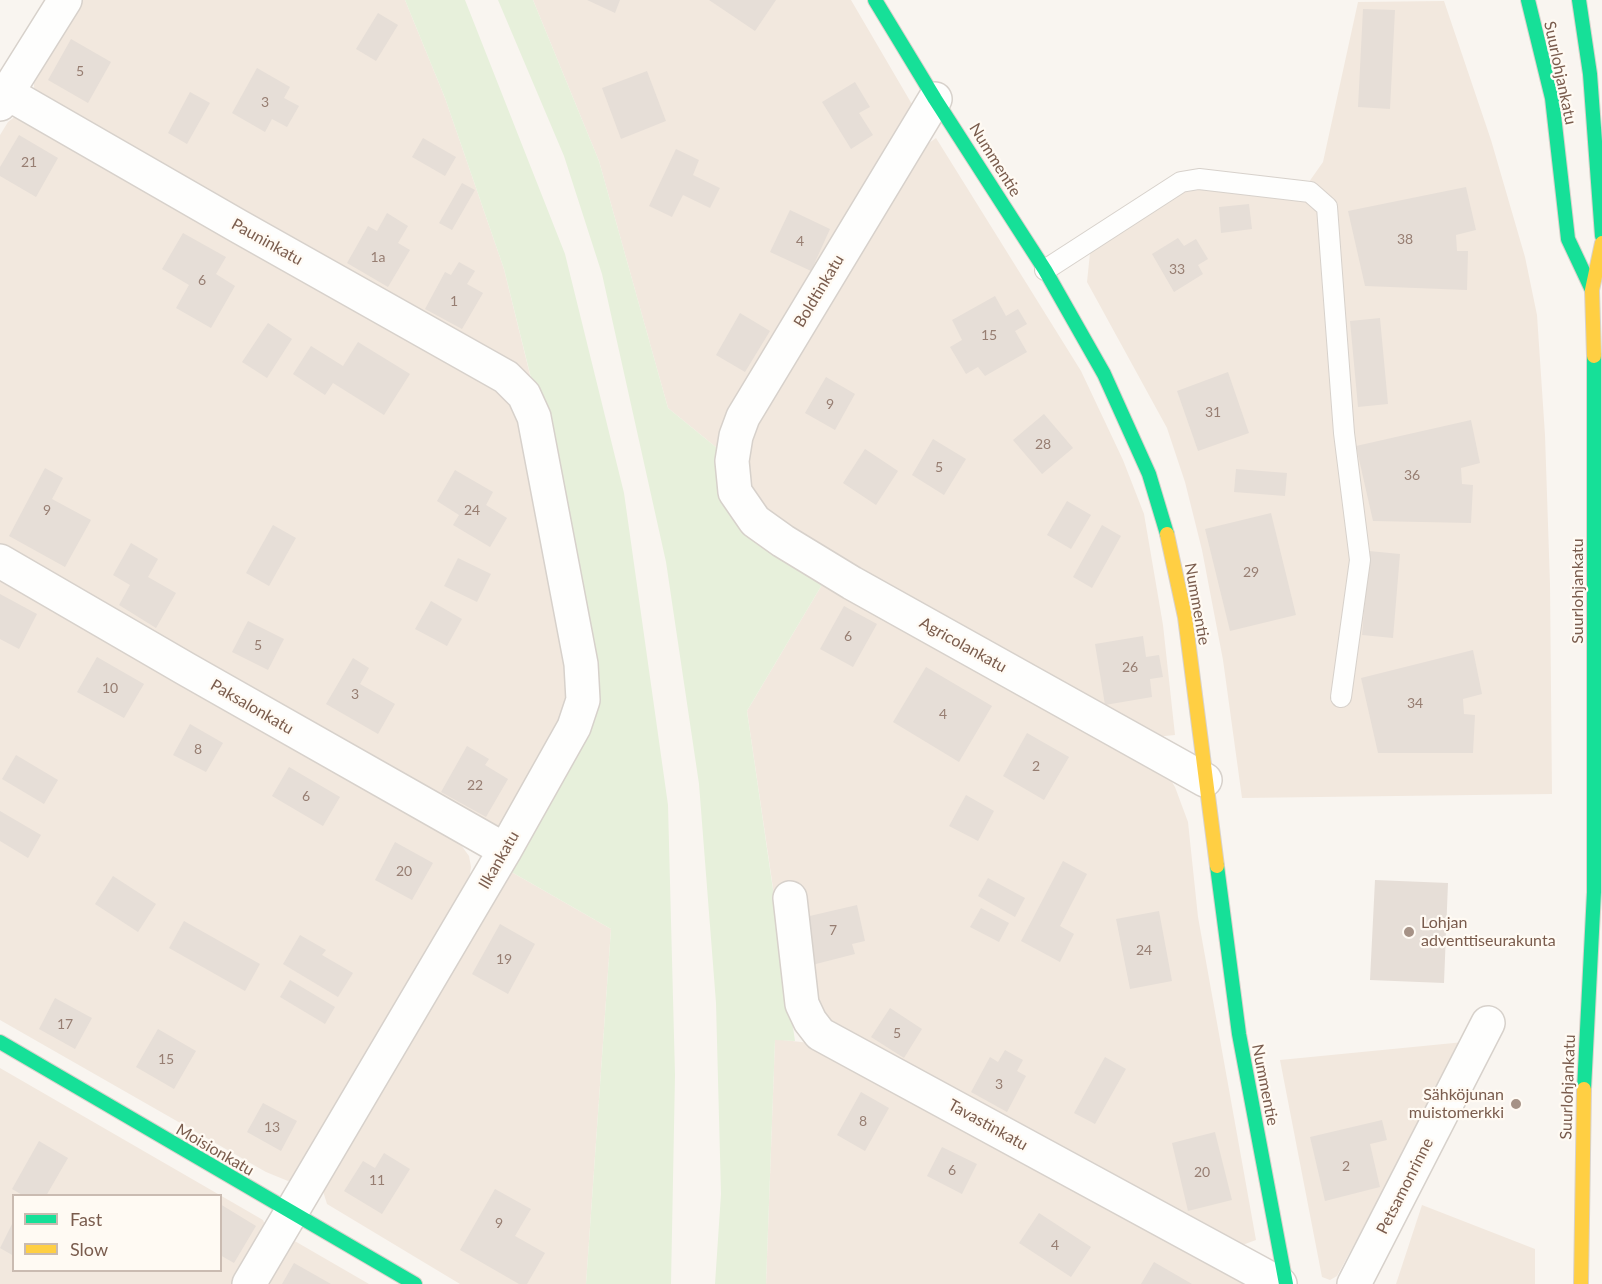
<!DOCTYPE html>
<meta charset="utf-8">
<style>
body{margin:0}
#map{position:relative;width:1602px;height:1284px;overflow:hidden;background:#f9f5f0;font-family:Lato,sans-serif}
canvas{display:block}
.legend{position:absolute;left:12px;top:1194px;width:210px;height:78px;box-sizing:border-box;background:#fffaf3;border:2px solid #cabbb1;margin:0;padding:8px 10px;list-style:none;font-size:18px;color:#7a5c4d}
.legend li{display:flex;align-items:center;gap:12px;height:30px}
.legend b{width:30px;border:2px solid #cabbb1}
</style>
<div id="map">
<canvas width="1602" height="1284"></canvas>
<ul class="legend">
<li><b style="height:8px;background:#16e098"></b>Fast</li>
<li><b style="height:8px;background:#ffcf43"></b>Slow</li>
</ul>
</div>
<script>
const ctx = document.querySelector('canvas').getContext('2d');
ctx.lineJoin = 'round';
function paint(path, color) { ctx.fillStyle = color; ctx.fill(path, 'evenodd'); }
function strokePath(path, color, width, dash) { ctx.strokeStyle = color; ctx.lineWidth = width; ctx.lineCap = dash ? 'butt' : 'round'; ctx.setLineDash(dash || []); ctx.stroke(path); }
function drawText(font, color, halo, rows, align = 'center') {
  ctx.font = font + ' Lato,sans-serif'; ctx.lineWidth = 4.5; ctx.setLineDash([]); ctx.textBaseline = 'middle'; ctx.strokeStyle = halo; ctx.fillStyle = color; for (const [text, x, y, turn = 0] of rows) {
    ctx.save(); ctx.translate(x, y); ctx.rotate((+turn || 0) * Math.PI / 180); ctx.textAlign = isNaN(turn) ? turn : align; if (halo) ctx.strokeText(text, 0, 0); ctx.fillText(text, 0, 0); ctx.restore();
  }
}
const residential = new Path2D(`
 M 79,0 L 405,0 L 445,98 L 504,269 L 533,387 L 37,98 L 34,88 L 34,76 Z
 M 533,0 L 851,0 L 913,106 L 909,121 L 717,448 L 668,408 L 599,161 Z
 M 1444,1 L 1491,140 L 1525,257 L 1537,315 L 1545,435 L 1550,584 L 1552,794 L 1242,798 L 1223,660 L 1202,550 L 1185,482 L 1167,428 L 1087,282 L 1090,253 L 1178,193 L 1205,189 L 1297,199 L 1323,162 L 1358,2 Z
 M 17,115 L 484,374 L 521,418 L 572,704 L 497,830 L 0,548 L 0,135 L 8,122 Z
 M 936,138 L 1081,371 L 1123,460 L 1144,514 L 1163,625 L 1175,735 L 1145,738 L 752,505 L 744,455 L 750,426 L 915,153 Z
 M 0,574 L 461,845 L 469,856 L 471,867 L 468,886 L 294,1179 L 288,1181 L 266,1172 L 0,1020 Z
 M 823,583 L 1166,772 L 1175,787 L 1188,822 L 1198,917 L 1256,1240 L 1237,1247 L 829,1028 L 784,963 L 747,711 Z
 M 508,870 L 611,929 L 586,1284 L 460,1284 L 327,1204 L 322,1188 L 412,1041 L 439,987 Z
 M 775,1039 L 818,1044 L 1248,1284 L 766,1284 Z
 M 1464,1042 L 1342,1267 L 1337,1276 L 1330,1280 L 1322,1277 L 1280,1060 Z
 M 0,1068 L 263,1220 L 266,1227 L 235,1284 L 0,1284 ZM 14,1196 L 220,1196 L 220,1270 L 14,1270 Z
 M 1422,1205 L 1535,1249 L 1535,1284 L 1396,1284 Z
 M 293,1240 L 369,1284 L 258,1284 Z`);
const green = new Path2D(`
 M 405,0 L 465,0 L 565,254 L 624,493 L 668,805 L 675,1075 L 671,1284 L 586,1284 L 611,929 L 508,870 L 591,718 L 564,511 L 504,269 L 445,98 Z
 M 498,0 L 533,0 L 599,161 L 668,408 L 717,448 L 720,492 L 823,583 L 747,711 L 795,1041 L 775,1040 L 766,1284 L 715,1284 L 721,1194 L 716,1003 L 699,784 L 666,562 L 602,274 L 564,156 Z`);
const building = new Path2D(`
 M 587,0 L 620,0 L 615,13 Z
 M 709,0 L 776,0 L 755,31 Z
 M 1363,9 L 1395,10 L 1390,109 L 1358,107 Z
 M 378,13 L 398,25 L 376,61 L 356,49 Z
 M 71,39 L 111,62 L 88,103 L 48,80 Z
 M 257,68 L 290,87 L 284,98 L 299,106 L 287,127 L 272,119 L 265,132 L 232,113 Z
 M 647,71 L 666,121 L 621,139 L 602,88 Z
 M 855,82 L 870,107 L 859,113 L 873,135 L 851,149 L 822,102 Z
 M 190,92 L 210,103 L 187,144 L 168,133 Z
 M 19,135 L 58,158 L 36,197 L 0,176 L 0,167 Z
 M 423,138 L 456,157 L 445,176 L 412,157 Z
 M 676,149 L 699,160 L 693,175 L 720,188 L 710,208 L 683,195 L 672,217 L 649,206 Z
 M 462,183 L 475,190 L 452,230 L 439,223 Z
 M 1466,187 L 1476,230 L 1456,235 L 1457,251 L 1468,251 L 1467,290 L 1365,286 L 1348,211 Z
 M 1249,204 L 1252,229 L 1221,233 L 1219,207 Z
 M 790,210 L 830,229 L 811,271 L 770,252 Z
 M 387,213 L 408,226 L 398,243 L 410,250 L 388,287 L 347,263 L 368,226 L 377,231 Z
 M 183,233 L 226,257 L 216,274 L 235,286 L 211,328 L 176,308 L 189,285 L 162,269 Z
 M 1178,238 L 1184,246 L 1196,239 L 1208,259 L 1198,265 L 1203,274 L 1174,292 L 1152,254 Z
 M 459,262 L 475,271 L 467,284 L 483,293 L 462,329 L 425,309 L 445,272 L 451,275 Z
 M 995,296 L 1006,316 L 1018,309 L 1027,324 L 1015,331 L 1027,352 L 985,376 L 978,367 L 966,374 L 950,347 L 962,340 L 952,320 Z
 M 740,313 L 770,331 L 745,372 L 716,355 Z
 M 1380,318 L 1388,404 L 1358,407 L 1350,321 Z
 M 268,323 L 292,339 L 267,378 L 242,362 Z
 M 358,342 L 410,374 L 384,415 L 333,383 L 325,395 L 293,374 L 311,346 L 343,366 Z
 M 1228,372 L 1249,433 L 1198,451 L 1177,391 Z
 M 826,377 L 855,394 L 835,430 L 805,413 Z
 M 1044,414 L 1073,448 L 1042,474 L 1013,440 Z
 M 1471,420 L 1480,463 L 1461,468 L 1462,484 L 1473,485 L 1471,523 L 1373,521 L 1356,446 Z
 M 933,439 L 966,459 L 944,495 L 912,475 Z
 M 865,449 L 898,471 L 876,505 L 843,483 Z
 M 45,468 L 63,478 L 52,499 L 91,520 L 65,567 L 9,536 Z
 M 1236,469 L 1287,473 L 1285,496 L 1234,492 Z
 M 455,470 L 493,492 L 486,505 L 507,518 L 490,547 L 453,525 L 459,515 L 437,501 Z
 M 1067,501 L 1091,515 L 1071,549 L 1047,535 Z
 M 1271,513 L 1296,615 L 1230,631 L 1205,529 Z
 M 273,525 L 296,538 L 269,586 L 246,573 Z
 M 1102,525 L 1121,536 L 1092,588 L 1073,577 Z
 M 131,543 L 158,559 L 148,577 L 176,593 L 156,628 L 119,605 L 130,585 L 113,575 Z
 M 1369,551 L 1400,554 L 1393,638 L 1362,635 Z
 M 458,558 L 491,574 L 477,602 L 444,586 Z
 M 0,594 L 37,614 L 19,649 L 0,639 Z
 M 431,601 L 462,619 L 447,646 L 415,629 Z
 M 844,606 L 877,624 L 853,667 L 820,649 Z
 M 248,621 L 284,639 L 268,670 L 232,652 Z
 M 1143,636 L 1146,657 L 1159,655 L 1163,677 L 1150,679 L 1152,697 L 1105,705 L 1095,644 Z
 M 1473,650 L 1482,694 L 1463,699 L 1464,714 L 1475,715 L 1473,753 L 1378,753 L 1361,678 Z
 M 97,657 L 144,684 L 124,718 L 77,692 Z
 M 353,658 L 369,668 L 360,684 L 395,704 L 378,734 L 326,704 Z
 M 926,667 L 992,706 L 959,762 L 893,722 Z
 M 190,724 L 223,743 L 206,772 L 173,755 Z
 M 1027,733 L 1069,757 L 1044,800 L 1003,776 Z
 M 467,746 L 489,759 L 485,765 L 508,779 L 486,817 L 441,792 Z
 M 16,755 L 58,780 L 44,804 L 2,779 Z
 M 289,767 L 340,797 L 323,826 L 272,796 Z
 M 966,795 L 994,811 L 978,841 L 949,826 Z
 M 0,811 L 41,835 L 28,858 L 0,841 Z
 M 395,842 L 433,863 L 412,900 L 375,880 Z
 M 1063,861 L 1087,874 L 1060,926 L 1074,934 L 1060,962 L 1021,941 Z
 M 113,876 L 156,904 L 138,932 L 95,904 Z
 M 988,878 L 1025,898 L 1015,917 L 978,896 Z
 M 1375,880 L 1448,883 L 1444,983 L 1370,980 Z
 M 857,905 L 865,941 L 852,944 L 855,954 L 812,965 L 801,918 Z
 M 981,908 L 1009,923 L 999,942 L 970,927 Z
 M 1159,911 L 1172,981 L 1130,989 L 1116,919 Z
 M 184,921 L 260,964 L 245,991 L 169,948 Z
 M 500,924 L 535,944 L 508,994 L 472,974 Z
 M 300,935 L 326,950 L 322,955 L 353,973 L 338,997 L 283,964 Z
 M 290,980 L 335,1007 L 325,1024 L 280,997 Z
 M 55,998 L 92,1018 L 75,1049 L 39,1029 Z
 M 890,1008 L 922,1029 L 904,1058 L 871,1037 Z
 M 158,1029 L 196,1051 L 174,1089 L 136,1067 Z
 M 1005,1050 L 1023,1060 L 1017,1071 L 1026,1076 L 1007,1112 L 971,1092 L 990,1057 L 998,1062 Z
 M 1105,1057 L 1126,1069 L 1095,1124 L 1074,1113 Z
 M 861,1092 L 889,1108 L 865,1151 L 837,1135 Z
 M 263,1103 L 297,1121 L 281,1151 L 247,1132 Z
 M 1382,1120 L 1387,1140 L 1370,1144 L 1380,1187 L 1325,1201 L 1310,1137 Z
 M 1215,1132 L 1232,1200 L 1188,1211 L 1172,1143 Z
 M 39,1141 L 68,1158 L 46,1196 L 24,1196 L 12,1189 Z
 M 942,1147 L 977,1164 L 962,1194 L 927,1176 Z
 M 384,1153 L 410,1169 L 382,1214 L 344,1191 L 363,1161 L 375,1168 Z
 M 495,1189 L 531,1209 L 515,1236 L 545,1253 L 527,1284 L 519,1284 L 460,1250 Z
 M 220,1204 L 256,1226 L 234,1263 L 220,1255 Z
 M 1039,1213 L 1091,1247 L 1071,1277 L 1019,1243 Z
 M 14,1220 L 14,1256 L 0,1248 Z
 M 1154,1262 L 1192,1284 L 1141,1284 Z
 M 294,1263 L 331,1284 L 282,1284 Z`);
const lane = new Path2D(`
 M 1045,270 L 1181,182 L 1199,179 L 1310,192 L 1327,207 L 1344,433 L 1360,560 L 1341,697`);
const street = new Path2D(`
 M 7,93 L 238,226 L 506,377 L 524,395 L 534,417 L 581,664 L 583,700 L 574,727 L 505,850 L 249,1284
 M 935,99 L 743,417 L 736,436 L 732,461 L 735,492 L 755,521 L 783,541 L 852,583 L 1205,780
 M 0,104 L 65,0
 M 0,561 L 186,669 L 505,850
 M 790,898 L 802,1004 L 810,1021 L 820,1034 L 1280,1284
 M 1354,1284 L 1488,1023`);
const fast = new Path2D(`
 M 875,0 L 935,99 L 1045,270 L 1104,374 L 1149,474 L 1167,534
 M 1528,0 L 1552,98 L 1568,239 L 1592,290
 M 1579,0 L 1590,74 L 1602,236
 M 1217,866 L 1239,1034 L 1286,1284
 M 0,1042 L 415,1284
 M 1584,1089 L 1594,892 L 1594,356`);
const slow = new Path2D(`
 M 1594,356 L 1592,290 L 1602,243
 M 1167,534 L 1185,617 L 1217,866
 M 1581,1284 L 1584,1089`);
const markers = [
 [1409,932,6,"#a69286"],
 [1516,1104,6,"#a69286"]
];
const numberNames = [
 ["5",80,71],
 ["3",265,102],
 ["21",29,162],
 ["38",1405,239],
 ["4",800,241],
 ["1a",378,257],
 ["33",1177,269],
 ["6",202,280],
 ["1",454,301],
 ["15",989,335],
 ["9",830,404],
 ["31",1213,412],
 ["28",1043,444],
 ["5",939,467],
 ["36",1412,475],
 ["9",47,510],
 ["24",472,510],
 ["29",1251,572],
 ["6",848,636],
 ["5",258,645],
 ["26",1130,667],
 ["10",110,688],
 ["3",355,694],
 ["34",1415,703],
 ["4",943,714],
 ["8",198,749],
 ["2",1036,766],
 ["22",475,785],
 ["6",306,796],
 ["20",404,871],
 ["7",833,930],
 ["24",1144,950],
 ["19",504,959],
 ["17",65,1024],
 ["5",897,1033],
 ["15",166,1059],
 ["3",999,1084],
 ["8",863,1121],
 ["13",272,1127],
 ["2",1346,1166],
 ["6",952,1170],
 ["20",1202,1172],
 ["11",377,1180],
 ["9",499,1223],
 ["4",1055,1245]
];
const streetNames = [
 ["Suurlohjankatu",1560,73,78],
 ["Nummentie",995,160,58],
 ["Pauninkatu",267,242,29],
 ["Boldtinkatu",819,291,-59],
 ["Suurlohjankatu",1578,591,-90],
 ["Nummentie",1197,604,80],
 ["Agricolankatu",963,645,29],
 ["Paksalonkatu",252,707,30],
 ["Ilkankatu",499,860,-60],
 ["Nummentie",1265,1085,79],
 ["Suurlohjankatu",1568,1087,-88],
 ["Tavastinkatu",988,1125,29],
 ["Moisionkatu",215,1150,30],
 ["Petsamonrinne",1405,1186,-63]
];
const poiNames = [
 ["Lohjan",1421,923],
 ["adventtiseurakunta",1421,941],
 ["Sähköjunan",1504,1095,"right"],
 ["muistomerkki",1504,1113,"right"]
];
paint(residential, '#f2e8de');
paint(green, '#e7f0db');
paint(building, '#e6ded7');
strokePath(lane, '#d7d1cb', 22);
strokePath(street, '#d7d1cb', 36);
strokePath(fast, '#d9d2cb', 16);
strokePath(slow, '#d9d2cb', 16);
strokePath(lane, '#fefefd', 20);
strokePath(street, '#fefefd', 33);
strokePath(fast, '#16e098', 14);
strokePath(slow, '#ffcf43', 14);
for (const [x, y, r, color] of markers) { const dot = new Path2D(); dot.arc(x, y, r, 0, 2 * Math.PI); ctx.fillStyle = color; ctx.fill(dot); strokePath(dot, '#fffaf3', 2); }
drawText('14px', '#977e72', null, numberNames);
drawText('16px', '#7a5c4d', '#fffaf3', streetNames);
drawText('16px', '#7a5c4d', '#fffaf3', poiNames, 'left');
</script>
